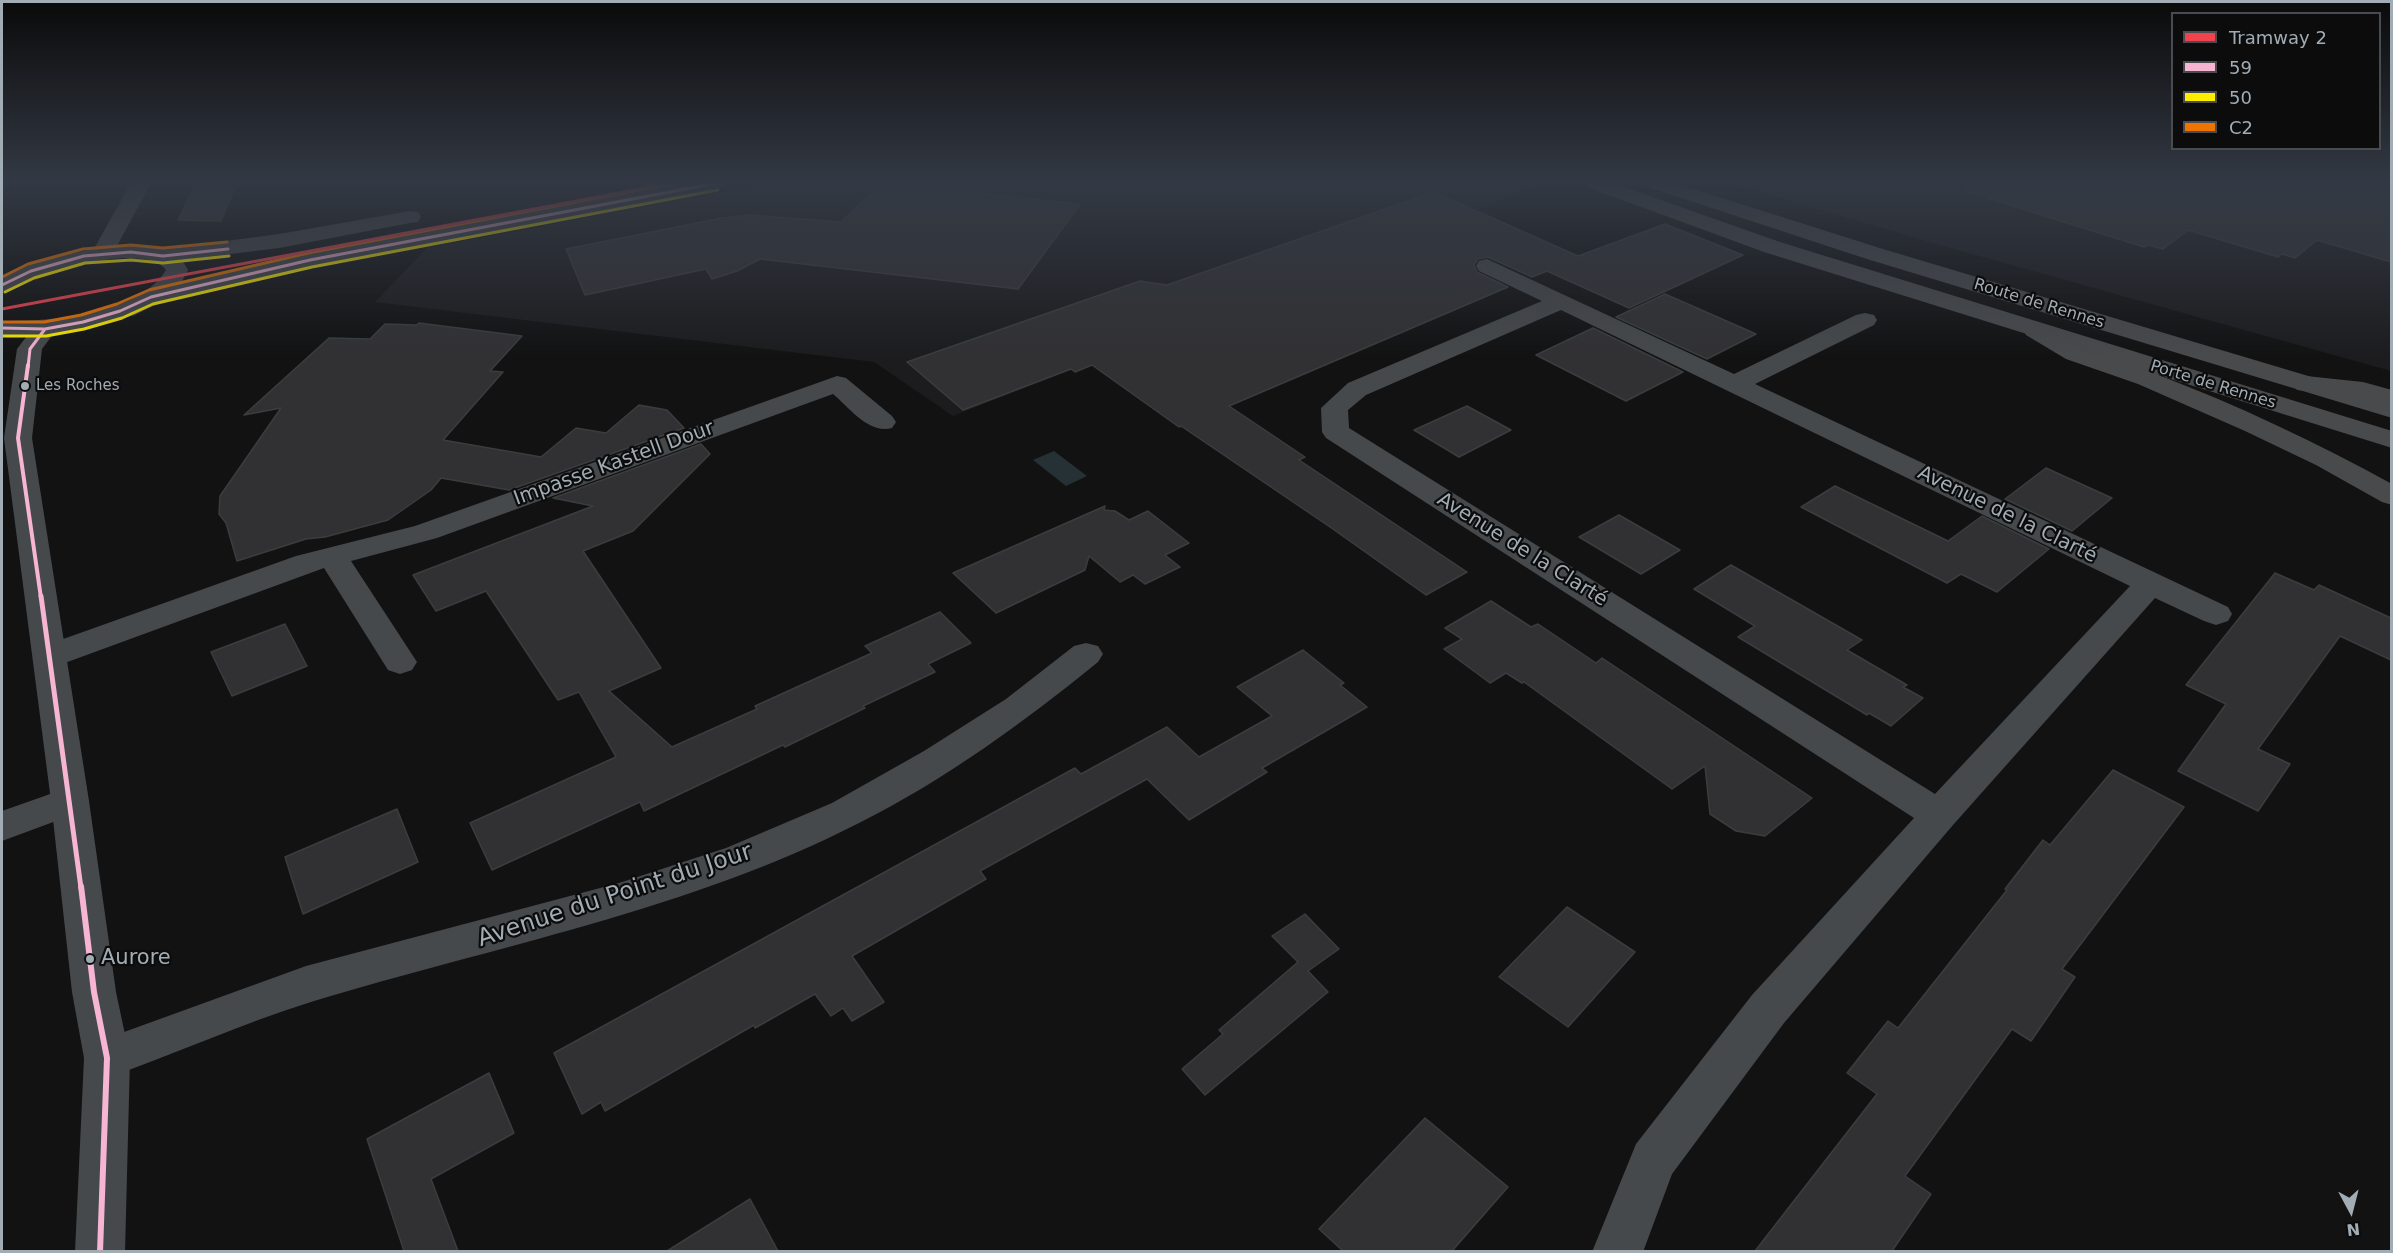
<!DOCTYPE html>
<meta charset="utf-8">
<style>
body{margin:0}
#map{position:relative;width:2393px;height:1253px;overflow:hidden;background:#121212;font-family:"DejaVu Sans",sans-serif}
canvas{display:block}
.frame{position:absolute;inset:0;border:3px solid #a1acb4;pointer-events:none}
.legend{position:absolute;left:2171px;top:12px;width:210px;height:138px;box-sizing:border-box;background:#0c0c0d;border:2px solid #484c50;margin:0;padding:8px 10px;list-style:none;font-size:18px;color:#a1acb4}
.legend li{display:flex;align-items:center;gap:12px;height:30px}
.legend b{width:30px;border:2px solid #484c50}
.north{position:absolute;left:2321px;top:1181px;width:60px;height:60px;-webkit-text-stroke:4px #0c0c0d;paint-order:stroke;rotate:173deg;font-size:16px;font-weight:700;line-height:24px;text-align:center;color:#a1acb4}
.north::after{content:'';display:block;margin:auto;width:21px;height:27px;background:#a1acb4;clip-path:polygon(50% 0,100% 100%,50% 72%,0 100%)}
</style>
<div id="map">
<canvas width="2393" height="1253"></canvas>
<div class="frame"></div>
<ul class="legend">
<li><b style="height:8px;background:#f1434d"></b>Tramway 2</li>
<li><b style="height:8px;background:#f5b5d3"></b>59</li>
<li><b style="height:8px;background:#ffed00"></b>50</li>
<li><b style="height:8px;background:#ee7402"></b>C2</li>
</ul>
<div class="north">N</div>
</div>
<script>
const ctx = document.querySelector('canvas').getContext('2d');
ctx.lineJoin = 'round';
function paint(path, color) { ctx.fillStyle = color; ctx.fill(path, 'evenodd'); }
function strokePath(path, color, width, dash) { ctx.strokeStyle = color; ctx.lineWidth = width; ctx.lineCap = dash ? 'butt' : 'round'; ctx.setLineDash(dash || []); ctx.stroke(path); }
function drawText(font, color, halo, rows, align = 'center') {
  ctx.font = font + ' "DejaVu Sans",sans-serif'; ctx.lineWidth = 4.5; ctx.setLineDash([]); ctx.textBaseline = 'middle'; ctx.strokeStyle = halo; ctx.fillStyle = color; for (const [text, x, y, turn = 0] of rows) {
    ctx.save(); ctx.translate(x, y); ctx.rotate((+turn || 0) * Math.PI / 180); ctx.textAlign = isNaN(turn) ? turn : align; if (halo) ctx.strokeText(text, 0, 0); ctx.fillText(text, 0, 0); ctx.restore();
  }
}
const built = new Path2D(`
 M 769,183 L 1546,183 L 953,416 L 874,362 L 375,302 L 427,248 Z
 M 1730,183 L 2391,183 L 2391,371 L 1926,241 Z`);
const water = new Path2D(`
 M 1054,451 L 1087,476 L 1066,486 L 1033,460 Z`);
const building = new Path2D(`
 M 196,183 L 237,183 L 221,221 L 178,220 Z
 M 882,183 L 910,183 L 913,186 L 1080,204 L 1018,289 L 760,259 L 737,271 L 712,279 L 706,269 L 585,295 L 566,249 L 722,218 L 749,215 L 841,222 Z
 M 1966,183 L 2391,183 L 2391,262 L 2317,240 L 2295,258 L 2282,254 L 2278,257 L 2188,230 L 2163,249 L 2148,245 L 2144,247 L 1965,191 Z
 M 1434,192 L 1578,256 L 1665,224 L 1743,255 L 1629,308 L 1547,271 L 1532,277 L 1488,257 L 1478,259 L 1474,265 L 1477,272 L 1508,287 L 1229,406 L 1305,457 L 1299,460 L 1467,572 L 1426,595 L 1330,527 L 1181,426 L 1179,427 L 1092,365 L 1075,372 L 1071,369 L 963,410 L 907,362 L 1140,281 L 1167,285 Z
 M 1665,294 L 1756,334 L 1707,359 L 1616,317 Z
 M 419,323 L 522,336 L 490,371 L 503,372 L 443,440 L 541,457 L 576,428 L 606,433 L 639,405 L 667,410 L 684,428 L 509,490 L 441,478 L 431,490 L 388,520 L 325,537 L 306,539 L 237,561 L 226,523 L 219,514 L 220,496 L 281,408 L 244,415 L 329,338 L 370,339 L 385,324 L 416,325 Z
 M 1593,328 L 1683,372 L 1626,401 L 1536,355 Z
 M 1467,406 L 1511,430 L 1459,457 L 1414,430 Z
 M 701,444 L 710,454 L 633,531 L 583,551 L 661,668 L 609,691 L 672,747 L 757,709 L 755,706 L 872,653 L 865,646 L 940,612 L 971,643 L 928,664 L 935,672 L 863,706 L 865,708 L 785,747 L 783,745 L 644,811 L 640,802 L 492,870 L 470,823 L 616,757 L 579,692 L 558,700 L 486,591 L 436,611 L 413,575 L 593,506 L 553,498 Z
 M 2046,468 L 2112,498 L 2072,531 L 2005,499 Z
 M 1835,486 L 1948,541 L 1982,516 L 2049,549 L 1997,592 L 1961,574 L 1947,583 L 1801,507 Z
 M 1105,506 L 1104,510 L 1115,511 L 1129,520 L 1148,511 L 1189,543 L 1165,555 L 1180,567 L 1145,584 L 1133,575 L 1120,582 L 1089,556 L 1085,570 L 996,613 L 953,573 Z
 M 1619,515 L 1680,550 L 1641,574 L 1579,537 Z
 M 1731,565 L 1862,640 L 1847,650 L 1907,685 L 1903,687 L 1923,698 L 1891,726 L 1869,713 L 1867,715 L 1738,637 L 1755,626 L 1694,589 Z
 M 2275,573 L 2314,590 L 2319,585 L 2391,618 L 2391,660 L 2340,636 L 2258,749 L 2290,764 L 2258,811 L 2178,771 L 2226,704 L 2186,685 Z
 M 1491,601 L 1531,627 L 1538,624 L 1596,663 L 1602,658 L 1812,798 L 1765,836 L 1736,831 L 1710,814 L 1705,766 L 1672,789 L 1524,682 L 1522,683 L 1506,673 L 1490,683 L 1444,649 L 1462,639 L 1445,628 Z
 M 285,624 L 307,666 L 232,696 L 211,652 Z
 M 1303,650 L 1344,683 L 1340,685 L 1367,707 L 1262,768 L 1267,772 L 1189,820 L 1147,779 L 980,871 L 986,879 L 852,956 L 884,1002 L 852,1021 L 843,1008 L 831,1016 L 815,994 L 755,1028 L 754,1025 L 605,1111 L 601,1102 L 582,1114 L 554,1053 L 1075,768 L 1081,774 L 1167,727 L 1199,757 L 1272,716 L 1237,687 Z
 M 2113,770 L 2184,807 L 2062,969 L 2075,977 L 2031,1041 L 2012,1029 L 1905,1176 L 1931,1194 L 1892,1251 L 1755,1251 L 1877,1094 L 1847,1073 L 1888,1021 L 1898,1028 L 2007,890 L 2005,889 L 2043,840 L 2050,845 Z
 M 397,809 L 418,862 L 303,914 L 285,857 Z
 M 1567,907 L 1635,952 L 1568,1027 L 1499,977 Z
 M 1305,914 L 1339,949 L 1308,971 L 1328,992 L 1205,1095 L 1182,1069 L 1223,1034 L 1219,1030 L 1298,962 L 1272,936 Z
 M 489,1073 L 514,1133 L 431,1179 L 458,1251 L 404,1251 L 367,1139 Z
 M 1425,1118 L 1508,1187 L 1452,1251 L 1343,1251 L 1319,1229 Z
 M 750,1199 L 778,1251 L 667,1251 Z`);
const minor = new Path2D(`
 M 1487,259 L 1734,374 L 1856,315 L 1865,313 L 1874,315 L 1877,320 L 1874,325 L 1755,384 L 2228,607 L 2232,614 L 2228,621 L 2216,625 L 2204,621 L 2155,598 L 1953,825 L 1784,1023 L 1672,1174 L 1643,1252 L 1592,1252 L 1636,1144 L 1752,995 L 1914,818 L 1326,438 L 1322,432 L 1321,408 L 1348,383 L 1542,301 L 1479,271 L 1476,266 L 1479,261 ZM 1561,310 L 2130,586 L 1935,794 L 1349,428 L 1348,410 L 1366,395 Z
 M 837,376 L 846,378 L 892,416 L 896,422 L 892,428 C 868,434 850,408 833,394 L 437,538 L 351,561 L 417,662 L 412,670 L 400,674 L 388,670 L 324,568 L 62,664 L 50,667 L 38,664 L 33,656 L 38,648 L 296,556 L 415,526 Z
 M 1086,643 L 1098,646 L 1103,654 L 1098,662 C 1024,722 945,780 859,823 C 687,911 495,946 311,1002 C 244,1023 174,1054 107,1078 L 91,1072 L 84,1058 L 91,1044 L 306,966 L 619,883 L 726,848 L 832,803 L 924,751 L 1006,699 L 1074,646 Z
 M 70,787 L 83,791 L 89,801 L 83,811 L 2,841 L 2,811 Z`);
const tertiary = new Path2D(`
 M 131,183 L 151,183 L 110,259 L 102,261 L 94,259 L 91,254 Z
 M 45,322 L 54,324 L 57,329 L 42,349 L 32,438 L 89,801 L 116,992 L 130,1058 L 125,1252 L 75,1252 L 84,1058 L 72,992 L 51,801 L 4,438 L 17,349 L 36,324 Z`);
const secondary = new Path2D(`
 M 685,183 L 727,183 L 724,187 L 717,189 L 310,267 L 161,302 L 135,315 L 71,331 L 44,335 L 2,335 L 2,321 C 51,321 137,316 166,270 C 150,246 72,264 49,272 C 33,278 18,289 2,292 L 2,276 L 41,260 L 98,248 L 139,245 L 165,249 L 279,234 L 410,211 L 418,212 L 421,217 L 418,222 L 410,223 L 279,248 L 182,260 L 188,270 L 181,283 L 310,253 Z`);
const trunk = new Path2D(`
 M 1584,183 L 1613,183 L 1780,242 L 2392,431 L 2392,448 L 1764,252 L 1587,187 Z
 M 1645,183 L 1675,183 L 1883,249 L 2392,401 L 2392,418 L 1867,259 L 1648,187 Z`);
const motorway = new Path2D(`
 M 2035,323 C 2054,327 2069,343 2087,350 C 2110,358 2134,365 2156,374 C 2237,405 2316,442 2392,484 L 2392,505 L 2382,502 L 2316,465 L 2245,431 L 2138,384 L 2066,359 L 2026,335 L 2023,330 L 2026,325 Z
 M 2306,376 L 2363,382 L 2392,390 L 2392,406 L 2361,398 L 2297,390 L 2293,384 L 2297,378 Z`);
const bus1Far3 = new Path2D(`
 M 2,285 L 31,271 L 84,256 L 131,252 L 163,256 L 228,249
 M 2,328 L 45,329 L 83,322 L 120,311 L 151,297 L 310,260 L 717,183
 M 28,367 L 30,349 L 45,329`);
const bus1Far2 = new Path2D(`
 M 28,365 L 18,438 L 41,598`);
const bus1Far1 = new Path2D(`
 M 41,596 L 81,888`);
const bus1 = new Path2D(`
 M 81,886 L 94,992 L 107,1058 L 100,1252`);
const bus2 = new Path2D(`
 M 5,292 L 34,278 L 85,263 L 131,260 L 163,263 L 229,256
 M 2,336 L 46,336 L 84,329 L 122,318 L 153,304 L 312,267 L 718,190`);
const bus3 = new Path2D(`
 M 2,277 L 28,264 L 83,249 L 131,245 L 163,248 L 227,242
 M 2,322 L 44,322 L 81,315 L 117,304 L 149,290 L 308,253 L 677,183`);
const tram1 = new Path2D(`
 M 2,309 L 672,183`);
const markers = [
 [25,386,5,"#a1acb4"],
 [90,959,5,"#a1acb4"]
];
const farBusnames = [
 ["Les Roches",36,386]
];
const farStreetnames = [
 ["Route de Rennes",2039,304,17],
 ["Porte de Rennes",2213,385,17]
];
const streetNames = [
 ["Impasse Kastell Dour",614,464,-20],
 ["Avenue de la Clarté",2007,515,26],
 ["Avenue de la Clarté",1522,550,32]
];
const nearBusnames = [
 ["Aurore",101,959]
];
const nearStreetnames = [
 ["Avenue du Point du Jour",615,896,-18]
];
paint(built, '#1c1c1e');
paint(water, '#253134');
paint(building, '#313133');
strokePath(building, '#3a3d3e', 1.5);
paint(minor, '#46494b');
paint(tertiary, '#46494b');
paint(secondary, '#444749');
paint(trunk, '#484a4c');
paint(motorway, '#484a4c');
strokePath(bus1Far3, '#f5b5d3', 3);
strokePath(bus1Far2, '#f5b5d3', 4);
strokePath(bus1Far1, '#f5b5d3', 5);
strokePath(bus1, '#f5b5d3', 6);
strokePath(bus2, '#ffed00', 3);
strokePath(bus3, '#ee7402', 3);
strokePath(tram1, '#f1434d', 3);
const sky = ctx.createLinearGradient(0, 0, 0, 358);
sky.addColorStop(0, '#0a0a0a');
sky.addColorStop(0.51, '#333944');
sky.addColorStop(1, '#33394400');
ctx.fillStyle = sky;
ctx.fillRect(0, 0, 2393, 358);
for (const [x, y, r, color] of markers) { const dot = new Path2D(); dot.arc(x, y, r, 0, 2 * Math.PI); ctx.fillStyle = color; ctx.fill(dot); strokePath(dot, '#0c0c0d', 2); }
drawText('15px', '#a1acb4', '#0c0c0d', farBusnames, 'left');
drawText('16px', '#a1acb4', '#0c0c0d', farStreetnames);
drawText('20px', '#a1acb4', '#0c0c0d', streetNames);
drawText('21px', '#a1acb4', '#0c0c0d', nearBusnames, 'left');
drawText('24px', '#a1acb4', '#0c0c0d', nearStreetnames);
</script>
